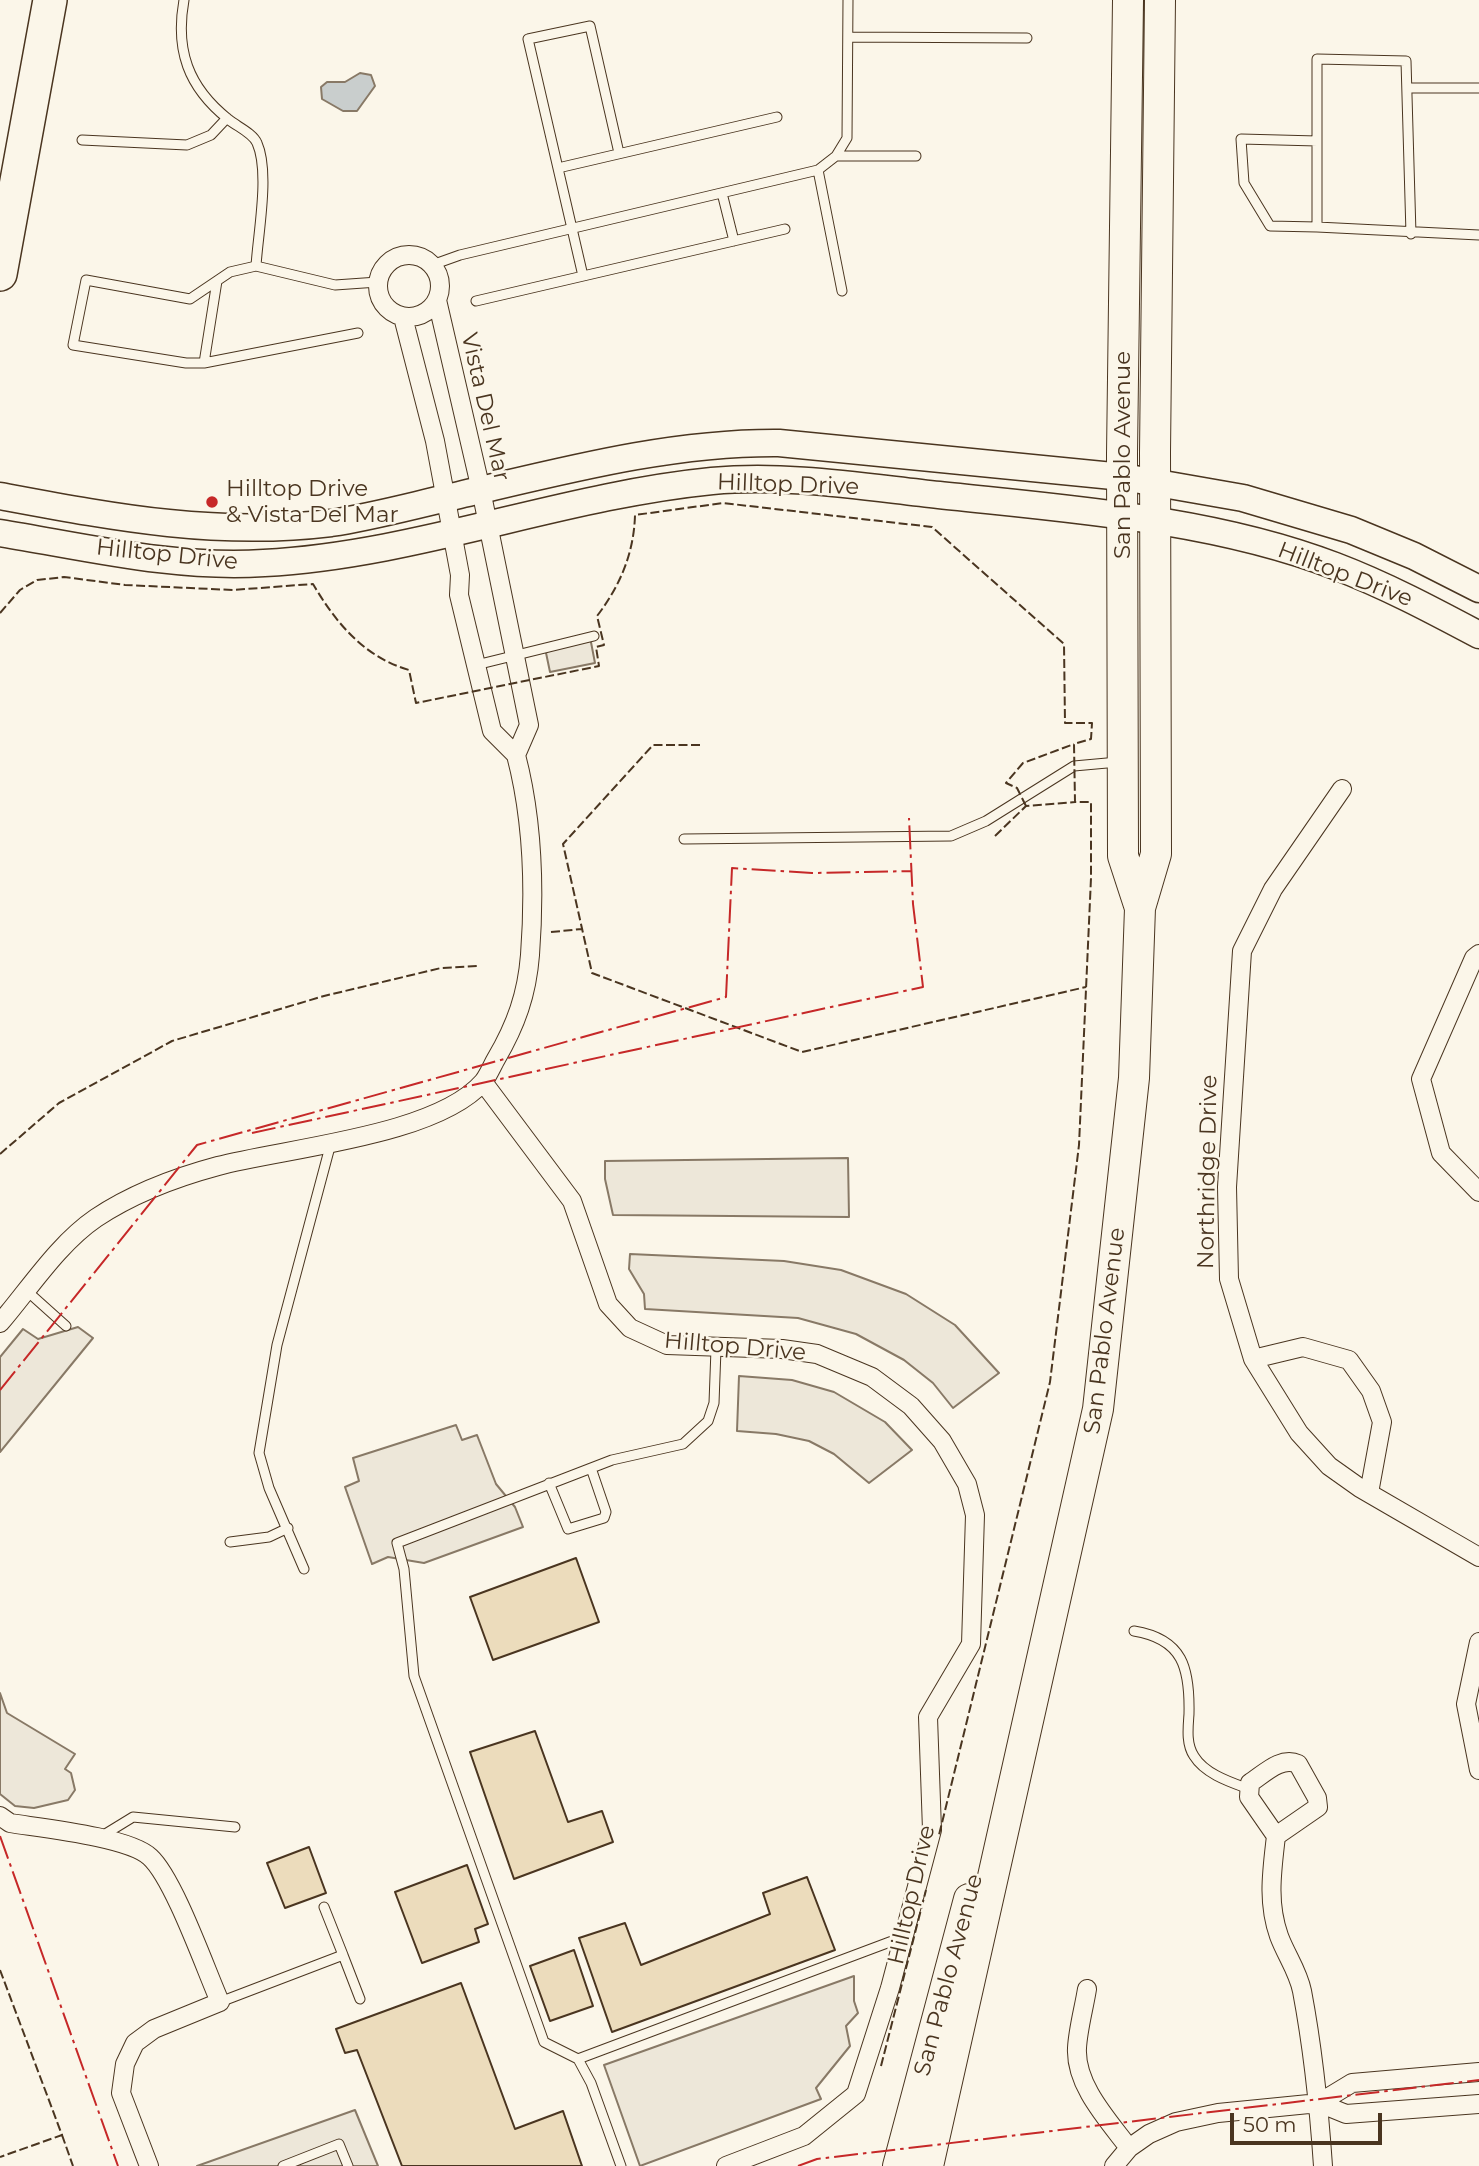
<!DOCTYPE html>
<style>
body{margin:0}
#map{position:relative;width:1479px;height:2166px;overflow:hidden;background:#fbf6e9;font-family:Montserrat,sans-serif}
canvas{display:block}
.scale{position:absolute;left:1230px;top:2113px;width:152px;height:32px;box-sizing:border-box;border:4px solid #4a3520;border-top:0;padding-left:9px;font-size:21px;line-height:24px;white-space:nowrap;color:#4a3520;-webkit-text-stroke:5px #fbf6e9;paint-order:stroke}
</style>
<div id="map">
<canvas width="1479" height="2166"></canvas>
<div class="scale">50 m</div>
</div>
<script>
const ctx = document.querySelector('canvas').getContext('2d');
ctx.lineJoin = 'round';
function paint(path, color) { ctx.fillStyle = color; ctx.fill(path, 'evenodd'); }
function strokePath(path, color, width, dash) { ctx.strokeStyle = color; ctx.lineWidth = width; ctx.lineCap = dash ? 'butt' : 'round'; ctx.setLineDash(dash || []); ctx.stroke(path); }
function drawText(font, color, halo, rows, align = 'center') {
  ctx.font = font + ' Montserrat,sans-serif'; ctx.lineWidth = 5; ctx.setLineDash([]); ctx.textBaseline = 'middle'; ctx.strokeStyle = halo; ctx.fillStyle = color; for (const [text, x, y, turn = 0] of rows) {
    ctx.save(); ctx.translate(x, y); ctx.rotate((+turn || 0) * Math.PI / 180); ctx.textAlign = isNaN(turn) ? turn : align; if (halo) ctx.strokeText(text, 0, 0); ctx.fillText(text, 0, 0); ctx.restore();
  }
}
const parking = new Path2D(`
 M 590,637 L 595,663 L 550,672 L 545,648 Z
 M 848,1158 L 849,1217 L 613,1215 L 605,1179 L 605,1161 Z
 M 630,1254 L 784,1261 L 841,1270 L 906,1294 L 955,1325 L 999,1373 L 953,1408 L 933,1383 L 904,1360 L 856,1334 L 798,1318 L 645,1309 L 644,1294 L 629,1269 Z
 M 78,1327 L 93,1338 L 0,1452 L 0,1357 L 23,1329 L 38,1339 Z
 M 739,1376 L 792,1380 L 834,1392 L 885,1422 L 912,1450 L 869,1483 L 834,1454 L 809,1441 L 776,1434 L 737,1431 Z
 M 456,1425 L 462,1440 L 477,1435 L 496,1484 L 515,1507 L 523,1527 L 424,1563 L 388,1557 L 372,1564 L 345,1487 L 359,1481 L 353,1458 Z
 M 0,1693 L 7,1713 L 75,1754 L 65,1769 L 71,1773 L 75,1790 L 68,1800 L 34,1808 L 15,1806 L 0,1794 Z
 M 854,1976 L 854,2001 L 858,2013 L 846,2026 L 850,2046 L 816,2088 L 821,2099 L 640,2166 L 604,2065 Z
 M 355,2110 L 378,2166 L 197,2166 Z`);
const water = new Path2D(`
 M 360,73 L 371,75 L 375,86 L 357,111 L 343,111 L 322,99 L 321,87 L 327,82 L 345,82 Z`);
const building = new Path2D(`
 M 576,1558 L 599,1622 L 493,1660 L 470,1597 Z
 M 535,1731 L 568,1822 L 602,1811 L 613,1842 L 514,1879 L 470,1752 Z
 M 309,1847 L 326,1893 L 285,1908 L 267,1863 Z
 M 467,1865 L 488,1924 L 475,1929 L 479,1942 L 422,1963 L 395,1892 Z
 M 807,1877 L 835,1950 L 612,2032 L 579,1938 L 625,1923 L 641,1965 L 770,1914 L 763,1893 Z
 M 574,1950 L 593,2006 L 550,2021 L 530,1966 Z
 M 461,1983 L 515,2129 L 563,2111 L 582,2166 L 402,2166 L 357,2050 L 345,2053 L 336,2029 Z`);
const lane = new Path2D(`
 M 184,0 C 175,50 188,87 228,119 C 236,126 253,133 257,143 C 270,172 258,233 256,266
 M 848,37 L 1027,38
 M 1407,88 L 1479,88
 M 82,140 L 187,145 L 211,135 L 227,118
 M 1317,141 L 1241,139 L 1244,183 L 1270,226 L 1317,227
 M 836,156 L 916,156
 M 558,168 L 777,117
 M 818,170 L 842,291
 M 722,193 L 734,241
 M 1411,234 L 1406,61 L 1317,59 L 1317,227 L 1479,235
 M 432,265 L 460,255 L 818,170 L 836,156 L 847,138 L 848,0
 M 583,276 L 528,39 L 590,26 L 619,153
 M 476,301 L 785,229
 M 358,333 L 204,363 L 186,363 L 73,345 L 86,280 L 190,299 L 230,272 L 256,266 L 335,285 L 378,282
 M 204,363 L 217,281
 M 476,665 L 594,636
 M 684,839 L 951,836 L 986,821 L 1074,766 L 1118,762
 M 27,1291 L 66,1326
 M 549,1483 L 568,1529 L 604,1518 L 606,1512 L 591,1468
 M 230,1542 L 269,1537 L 288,1528
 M 304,1569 L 269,1488 L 259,1453 L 277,1345 L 331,1143
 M 1134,1631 C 1183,1639 1190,1668 1189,1714 C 1188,1728 1186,1744 1194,1756 C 1205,1774 1230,1782 1249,1789
 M 102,1836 L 133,1817 L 235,1827
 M 324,1907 L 343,1955
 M 220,2002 L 343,1955 L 360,1999
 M 578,2059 L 544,2042 L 414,1676 L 404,1569 L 397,1543 L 612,1460 L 683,1444 L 708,1421 L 714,1403 L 716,1349
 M 283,2166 L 339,2144 L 348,2166
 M 621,2166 L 591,2083 L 578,2059 L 903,1937`);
const street = new Path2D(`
 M378 286a31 31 0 1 1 62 0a31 31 0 1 1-62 0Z
 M 437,300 L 481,490 L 529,725 L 516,755
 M 403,317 L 435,441 L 460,575 L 459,595 L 492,731 L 516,755
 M 1342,789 L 1273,889 L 1242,951 L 1227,1187 L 1229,1279 L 1253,1359 L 1299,1433 L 1329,1466 L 1360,1488 L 1479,1557
 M 1479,954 L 1474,958 L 1421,1079 L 1441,1153 L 1479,1192
 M 483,1082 L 572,1201 L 608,1304 L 630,1328 L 667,1345 L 782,1349 L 817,1354 L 872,1377 L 911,1406 L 942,1441 L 967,1484 L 975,1515 L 971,1644 L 928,1717 L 932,1830 L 890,1988 L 856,2094 L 804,2136 L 726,2166
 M 0,1323 C 30,1288 58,1244 96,1218 C 132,1194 177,1177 218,1166 C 286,1148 436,1136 483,1082 C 488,1076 492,1066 496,1059 C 516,1025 527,994 530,955 C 535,888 533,820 516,755
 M 1253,1359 L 1303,1347 L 1349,1360 L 1371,1391 L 1382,1422 L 1369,1493
 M 1479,1642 L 1466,1704 L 1479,1770
 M 0,1816 L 10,1823 C 41,1828 129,1837 150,1857 C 174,1879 205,1968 220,2002 L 154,2029 L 135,2043 L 125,2064 L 121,2093 L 149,2166
 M 1276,1836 L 1318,1807 L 1317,1798 L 1298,1764 C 1281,1756 1264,1774 1250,1783 L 1249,1797 L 1276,1836 C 1272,1871 1267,1902 1279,1936 C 1286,1955 1298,1971 1302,1991 C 1313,2049 1319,2107 1323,2166
 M 1087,1989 C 1084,2008 1078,2029 1077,2048 C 1075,2085 1108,2120 1129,2148
 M 1319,2103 L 1346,2114 L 1479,2104
 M 1114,2166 L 1129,2148 L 1149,2134 L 1176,2122 L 1218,2113 L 1319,2103 L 1352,2083 L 1479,2072`);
const secondary = new Path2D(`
 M 0,496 C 113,517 216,537 331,523 C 371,517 411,506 451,497 C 559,472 668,442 779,443 L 1123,477 L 1243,498 L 1351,530 L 1414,556 L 1479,589
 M 0,533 C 86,547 176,569 264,563 C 416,555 560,496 712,481 C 788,474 864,487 939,495 C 1069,509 1213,519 1335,566 C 1385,585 1432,610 1479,635`);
const primary = new Path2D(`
 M 1128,0 L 1122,454 L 1123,856 L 1140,908
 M 898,2166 L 969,1899
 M 928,2166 L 1098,1409 L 1134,1078 L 1140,908 L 1156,854 L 1155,452 L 1160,0`);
const highway = new Path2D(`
 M 0,274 L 50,0`);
const fence = new Path2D(`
 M 0,613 L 20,590 L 37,580 L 64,577 L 125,585 L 233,590 L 313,584 C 336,623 364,657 409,670 L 416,703 L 599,666 L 596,647 L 604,645 L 597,616 C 620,586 634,553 635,515 L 723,503 L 932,527 L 1064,644 L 1065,723 L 1092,723 L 1091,739 L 1074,744 L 1075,802 L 1091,802 L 1091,878 L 1079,1145 L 1050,1382 L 939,1835
 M 700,745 L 653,745 L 563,844 L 592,973 L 802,1052 L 1086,987
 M 1026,806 L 1017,788 L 1006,783 L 1023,763 L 1074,744
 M 995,836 L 1026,806 L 1075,802
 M 551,932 L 582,929
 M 0,1154 L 59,1103 L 172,1041 L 324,996 L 441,968 L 477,966
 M 0,1970 L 62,2135 L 0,2157
 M 881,2066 L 926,1890
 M 62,2135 L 73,2166`);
const power = new Path2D(`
 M 252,1133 L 923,987 L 913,904 L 909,818
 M 0,1390 L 197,1145 L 726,997 L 732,868 L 812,873 L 912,871
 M 0,1836 L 118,2166
 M 798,2166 L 817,2159 L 1479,2080`);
const markers = [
 [212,502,7,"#c62828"]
];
const streetNames = [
 ["Vista Del Mar",485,407,77],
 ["San Pablo Avenue",1123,455,-90],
 ["Hilltop Drive",788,485,2],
 ["Hilltop Drive",167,555,6],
 ["Hilltop Drive",1345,575,21],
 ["Northridge Drive",1208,1172,-89],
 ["San Pablo Avenue",1105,1331,-83],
 ["Hilltop Drive",735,1347,5],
 ["Hilltop Drive",912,1895,-77],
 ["San Pablo Avenue",949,1975,-75]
];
const poiNames = [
 ["Hilltop Drive",226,489],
 ["& Vista Del Mar",226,515]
];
paint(parking, '#ede7d9');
strokePath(parking, '#887966', 2);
paint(water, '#c9cecd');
strokePath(water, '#887966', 2);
paint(building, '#ecdcbc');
strokePath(building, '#4a3520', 2);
strokePath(lane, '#4a3520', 11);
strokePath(street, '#4a3520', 20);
strokePath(secondary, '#4a3520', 29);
strokePath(primary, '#4a3520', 32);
strokePath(highway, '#4a3520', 36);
strokePath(lane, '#fbf6e9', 9);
strokePath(street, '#fbf6e9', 18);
strokePath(secondary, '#fbf6e9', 26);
strokePath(primary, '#fbf6e9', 30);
strokePath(highway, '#fbf6e9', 33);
strokePath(fence, '#4a3520', 2, [9, 3.5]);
strokePath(power, '#c62828', 2, [24, 5, 3.5, 5]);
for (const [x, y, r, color] of markers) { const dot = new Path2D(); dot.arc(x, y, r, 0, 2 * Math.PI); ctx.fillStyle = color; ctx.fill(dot); strokePath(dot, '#fbf6e9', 2.5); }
drawText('23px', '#4a3520', '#fbf6e9', streetNames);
drawText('23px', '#4a3520', '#fbf6e9', poiNames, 'left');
</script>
